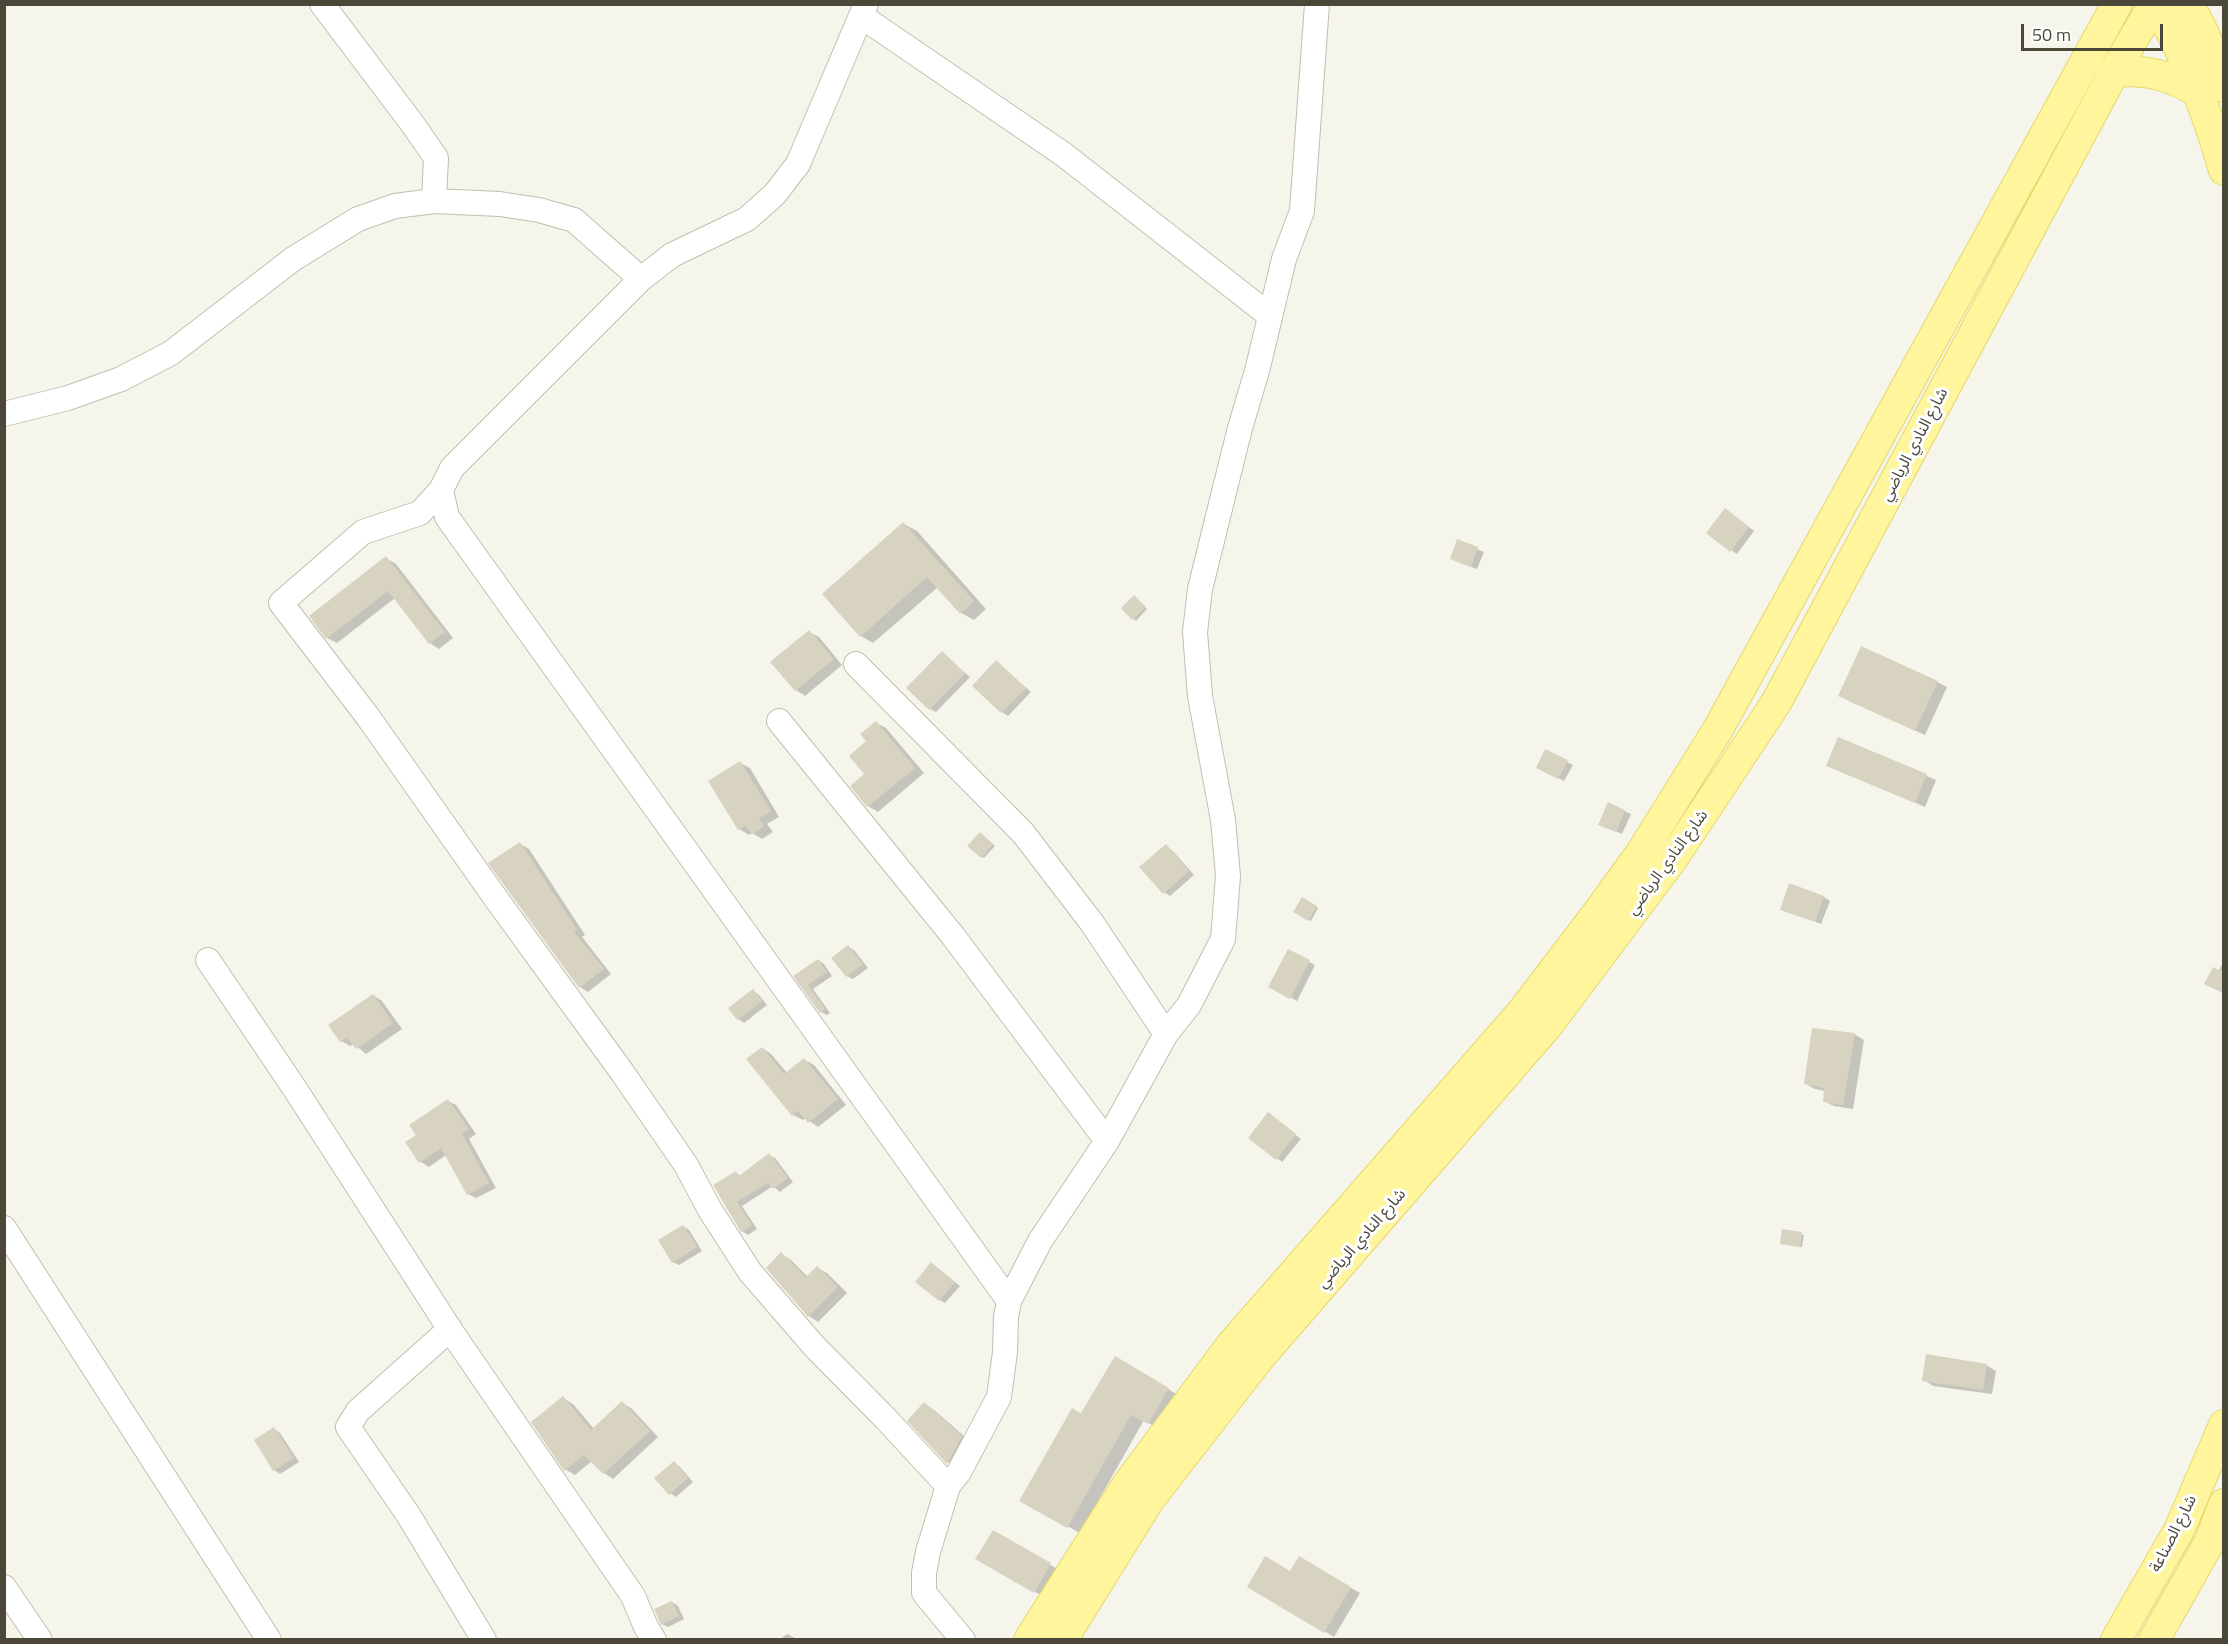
<!DOCTYPE html>
<meta charset="utf-8">
<style>
body{margin:0}
#map{position:relative;width:2228px;height:1644px;overflow:hidden;background:#f6f5ec;font-family:"Titillium Web",sans-serif}
canvas{display:block}
.frame{position:absolute;inset:0;border:6px solid #4b4739;pointer-events:none}
.scale{position:absolute;left:2021px;top:24px;width:142px;height:27px;box-sizing:border-box;border:3px solid #4b4739;border-top:0;padding-left:8px;font-size:18px;line-height:21px;white-space:nowrap;color:#4b4739;-webkit-text-stroke:4px #fff;paint-order:stroke}
</style>
<div id="map">
<canvas width="2228" height="1644"></canvas>
<div class="frame"></div>
<div class="scale">50 m</div>
</div>
<script>
const ctx = document.querySelector('canvas').getContext('2d');
ctx.lineJoin = 'round';
function paint(path, color) { ctx.fillStyle = color; ctx.fill(path, 'evenodd'); }
function strokePath(path, color, width, dash) { ctx.strokeStyle = color; ctx.lineWidth = width; ctx.lineCap = dash ? 'butt' : 'round'; ctx.setLineDash(dash || []); ctx.stroke(path); }
function drawText(font, color, halo, rows, align = 'center') {
  ctx.font = font + ' "Titillium Web","Noto Sans Arabic",sans-serif'; ctx.lineWidth = 6; ctx.setLineDash([]); ctx.textBaseline = 'middle'; ctx.strokeStyle = halo; ctx.fillStyle = color; for (const [text, x, y, turn = 0] of rows) {
    ctx.save(); ctx.translate(x, y); ctx.rotate((+turn || 0) * Math.PI / 180); ctx.textAlign = isNaN(turn) ? turn : align; if (halo) ctx.strokeText(text, 0, 0); ctx.fillText(text, 0, 0); ctx.restore();
  }
}
const shadow = new Path2D(`
 M 1732,514 L 1754,531 L 1737,554 L 1731,550 Z
 M 904,524 L 917,531 L 986,609 L 974,620 L 961,613 L 938,587 L 873,643 L 861,636 Z
 M 1458,541 L 1484,552 L 1477,569 L 1458,562 Z
 M 386,558 L 396,564 L 453,638 L 439,649 L 430,643 L 395,598 L 337,643 L 327,638 Z
 M 1137,599 L 1147,609 L 1136,621 L 1123,608 Z
 M 809,632 L 819,637 L 842,665 L 805,696 L 796,690 Z
 M 942,653 L 970,677 L 936,712 L 930,709 Z
 M 997,662 L 1031,692 L 1008,716 L 1002,712 Z
 M 1937,682 L 1947,687 L 1925,735 L 1849,701 Z
 M 876,723 L 886,728 L 924,773 L 878,812 L 868,806 L 852,786 L 866,774 L 868,742 Z
 M 1839,739 L 1936,780 L 1925,807 L 1828,765 Z
 M 1546,751 L 1573,765 L 1564,781 L 1538,767 Z
 M 740,763 L 750,768 L 779,817 L 767,824 L 773,832 L 762,839 L 752,833 L 749,835 L 739,829 Z
 M 1609,804 L 1631,814 L 1622,834 L 1606,827 Z
 M 982,835 L 995,846 L 984,858 L 982,857 Z
 M 520,844 L 529,849 L 585,935 L 582,937 L 611,974 L 588,992 L 580,987 Z
 M 1166,846 L 1172,850 L 1194,875 L 1170,896 L 1164,892 Z
 M 1824,897 L 1830,901 L 1821,924 L 1782,909 Z
 M 1303,899 L 1318,908 L 1311,921 L 1295,912 Z
 M 848,947 L 854,950 L 868,968 L 853,979 L 847,976 Z
 M 1288,951 L 1315,965 L 1297,1001 L 1270,986 Z
 M 818,960 L 824,964 L 832,976 L 813,989 L 830,1013 L 827,1015 L 821,1012 L 795,976 Z
 M 2224,961 L 2224,992 L 2206,983 L 2218,972 Z
 M 753,991 L 759,995 L 767,1005 L 744,1023 L 738,1019 L 730,1009 Z
 M 373,995 L 382,1001 L 402,1029 L 366,1054 L 354,1044 L 350,1046 L 341,1041 Z
 M 1854,1034 L 1864,1040 L 1853,1109 L 1834,1106 L 1824,1101 L 1825,1091 L 1815,1089 L 1806,1084 Z
 M 762,1048 L 771,1054 L 788,1074 L 805,1060 L 814,1065 L 846,1105 L 818,1127 L 805,1118 L 803,1120 L 793,1115 Z
 M 448,1101 L 456,1105 L 476,1134 L 469,1139 L 496,1188 L 476,1198 L 468,1194 L 446,1155 L 429,1167 L 421,1162 L 407,1143 L 418,1135 Z
 M 1274,1118 L 1301,1139 L 1282,1162 L 1277,1158 Z
 M 769,1155 L 775,1158 L 793,1182 L 780,1192 L 773,1186 L 742,1206 L 757,1229 L 748,1235 L 742,1231 L 715,1186 L 736,1173 L 741,1176 Z
 M 683,1226 L 689,1230 L 702,1251 L 679,1265 L 673,1262 Z
 M 1783,1230 L 1804,1235 L 1802,1247 L 1784,1244 Z
 M 781,1254 L 791,1260 L 808,1277 L 817,1268 L 827,1273 L 847,1293 L 818,1322 L 809,1316 L 768,1268 Z
 M 937,1268 L 960,1286 L 945,1303 L 940,1300 Z
 M 1115,1358 L 1180,1396 L 1160,1430 L 1144,1420 L 1080,1533 L 1021,1501 L 1082,1415 Z
 M 1986,1365 L 1996,1371 L 1992,1394 L 1933,1386 L 1924,1380 Z
 M 563,1398 L 573,1404 L 594,1429 L 622,1403 L 631,1408 L 658,1437 L 613,1479 L 604,1473 L 592,1461 L 575,1475 L 565,1469 Z
 M 925,1404 L 934,1410 L 971,1442 L 957,1468 L 948,1462 Z
 M 274,1429 L 280,1433 L 299,1462 L 280,1474 L 274,1470 L 256,1441 Z
 M 674,1463 L 680,1467 L 693,1482 L 676,1497 L 670,1493 Z
 M 993,1532 L 1059,1570 L 1044,1597 L 977,1558 Z
 M 1299,1558 L 1360,1593 L 1334,1637 L 1249,1586 L 1291,1572 Z
 M 672,1602 L 678,1606 L 684,1619 L 668,1627 L 662,1624 Z
 M 787,1634 L 795,1638 L 796,1640 L 779,1640 Z`);
const building = new Path2D(`
 M 1725,508 L 1749,527 L 1730,552 L 1706,533 Z
 M 903,522 L 974,601 L 960,614 L 927,577 L 860,637 L 822,594 Z
 M 1457,539 L 1478,547 L 1471,567 L 1450,559 Z
 M 386,556 L 445,632 L 429,644 L 388,591 L 326,639 L 309,616 Z
 M 1134,595 L 1146,607 L 1132,620 L 1121,608 Z
 M 809,630 L 834,659 L 795,691 L 770,662 Z
 M 1861,646 L 1938,681 L 1915,731 L 1838,696 Z
 M 942,651 L 965,673 L 929,710 L 906,688 Z
 M 996,660 L 1026,688 L 1001,713 L 972,686 Z
 M 876,721 L 915,768 L 867,807 L 850,786 L 864,774 L 849,756 L 866,741 L 860,734 Z
 M 1838,737 L 1927,774 L 1915,803 L 1826,766 Z
 M 1545,749 L 1568,760 L 1558,779 L 1536,768 Z
 M 740,761 L 771,811 L 759,818 L 764,826 L 752,834 L 746,826 L 738,830 L 708,781 Z
 M 1608,802 L 1625,810 L 1616,832 L 1598,825 Z
 M 980,832 L 993,844 L 981,858 L 967,846 Z
 M 520,842 L 577,930 L 574,932 L 604,969 L 579,988 L 488,863 Z
 M 1166,844 L 1189,871 L 1163,894 L 1139,867 Z
 M 1789,883 L 1824,896 L 1815,922 L 1780,910 Z
 M 1302,897 L 1317,906 L 1308,921 L 1293,912 Z
 M 848,945 L 863,964 L 846,977 L 831,958 Z
 M 1288,949 L 1310,960 L 1290,999 L 1268,987 Z
 M 818,959 L 827,972 L 808,985 L 825,1009 L 820,1013 L 793,976 Z
 M 2213,967 L 2223,972 L 2223,993 L 2204,984 Z
 M 753,989 L 762,1001 L 737,1020 L 728,1008 Z
 M 373,994 L 393,1023 L 356,1049 L 347,1037 L 340,1042 L 328,1025 Z
 M 1812,1028 L 1855,1033 L 1843,1105 L 1823,1102 L 1824,1088 L 1804,1084 Z
 M 762,1047 L 784,1074 L 804,1058 L 838,1099 L 808,1123 L 798,1111 L 792,1116 L 746,1059 Z
 M 448,1099 L 469,1129 L 462,1134 L 489,1183 L 467,1195 L 441,1148 L 419,1163 L 405,1142 L 416,1135 L 409,1125 Z
 M 1268,1112 L 1296,1134 L 1276,1160 L 1248,1138 Z
 M 769,1153 L 788,1178 L 773,1189 L 768,1183 L 737,1202 L 752,1225 L 741,1232 L 713,1185 L 736,1171 L 739,1176 Z
 M 683,1225 L 697,1247 L 672,1263 L 658,1240 Z
 M 1782,1229 L 1802,1232 L 1800,1247 L 1780,1244 Z
 M 781,1252 L 806,1277 L 817,1266 L 838,1287 L 808,1317 L 766,1268 Z
 M 931,1262 L 955,1282 L 939,1301 L 915,1282 Z
 M 1926,1354 L 1987,1364 L 1983,1390 L 1922,1381 Z
 M 1115,1356 L 1169,1388 L 1148,1424 L 1131,1415 L 1067,1528 L 1019,1501 L 1072,1408 L 1081,1413 Z
 M 563,1396 L 591,1430 L 622,1401 L 650,1431 L 603,1474 L 584,1455 L 564,1471 L 531,1422 Z
 M 924,1402 L 962,1436 L 947,1464 L 907,1421 Z
 M 274,1427 L 294,1458 L 273,1471 L 254,1440 Z
 M 674,1461 L 688,1478 L 669,1495 L 654,1478 Z
 M 993,1530 L 1051,1563 L 1034,1593 L 975,1559 Z
 M 1265,1556 L 1290,1571 L 1299,1556 L 1351,1587 L 1324,1633 L 1247,1587 Z
 M 672,1601 L 679,1616 L 661,1625 L 654,1609 Z`);
const minor = new Path2D(`
 M 322,4 L 414,126 L 436,158 L 434,201
 M 866,4 L 798,164 L 775,194 L 747,219 L 672,255 L 641,279 L 452,468 L 441,490 L 447,517 L 1009,1301 L 1006,1317 L 1005,1352 L 999,1397 L 959,1472 L 948,1486 L 928,1552 L 924,1573 L 924,1593 L 963,1640
 M 861,16 L 1063,154 L 1269,315
 M 4,414 L 68,398 L 121,379 L 171,353 L 293,259 L 358,219 L 395,206 L 434,201 L 500,204 L 539,210 L 574,220 L 641,279
 M 441,490 L 420,513 L 363,532 L 281,603 L 368,717 L 497,900 L 622,1072 L 686,1165 L 710,1210 L 750,1272 L 814,1346 L 886,1419 L 948,1486
 M 856,664 L 1023,833 L 1092,923 L 1166,1034
 M 779,721 L 953,936 L 1107,1141
 M 208,960 L 295,1089 L 453,1334 L 633,1596 L 646,1627 L 654,1640
 M 4,1228 L 269,1640
 M 1009,1301 L 1040,1241 L 1107,1141 L 1166,1034 L 1189,1005 L 1223,939 L 1228,876 L 1223,820 L 1200,696 L 1195,632 L 1200,589 L 1240,428 L 1257,371 L 1284,259 L 1302,211 L 1317,4
 M 450,1329 L 358,1411 L 348,1427 L 409,1516 L 484,1640
 M 4,1587 L 40,1640`);
const major = new Path2D(`
 M 2156,4 C 2187,57 2207,111 2224,170
 M 2189,4 L 2204,34 L 2224,87
 M 2114,72 C 2147,69 2174,76 2200,94
 M 1029,1640 L 1127,1485 L 1232,1344 L 1522,1012 L 1599,911 L 1641,853 L 1717,731 L 2117,4
 M 1062,1640 L 1149,1500 L 1260,1357 L 1548,1025 L 1673,858 L 1776,703 L 2114,72 L 2154,4
 M 2116,1640 L 2179,1530 L 2224,1425
 M 2154,1640 L 2209,1543 L 2224,1504`);
const streetNames = [
 ["شارع النادي الرياضي",1915,445,-62],
 ["شارع النادي الرياضي",1668,863,-54],
 ["شارع النادي الرياضي",1362,1239,-49],
 ["شارع الصناعة",2174,1534,-63]
];
paint(shadow, '#0003');
paint(building, '#d8d3c1');
strokePath(minor, '#c2bfae', 26);
strokePath(major, '#e4d86b', 32);
strokePath(minor, '#fff', 24);
strokePath(major, '#fef59d', 30);
drawText('16px', '#4b4739', '#fff', streetNames);
</script>
